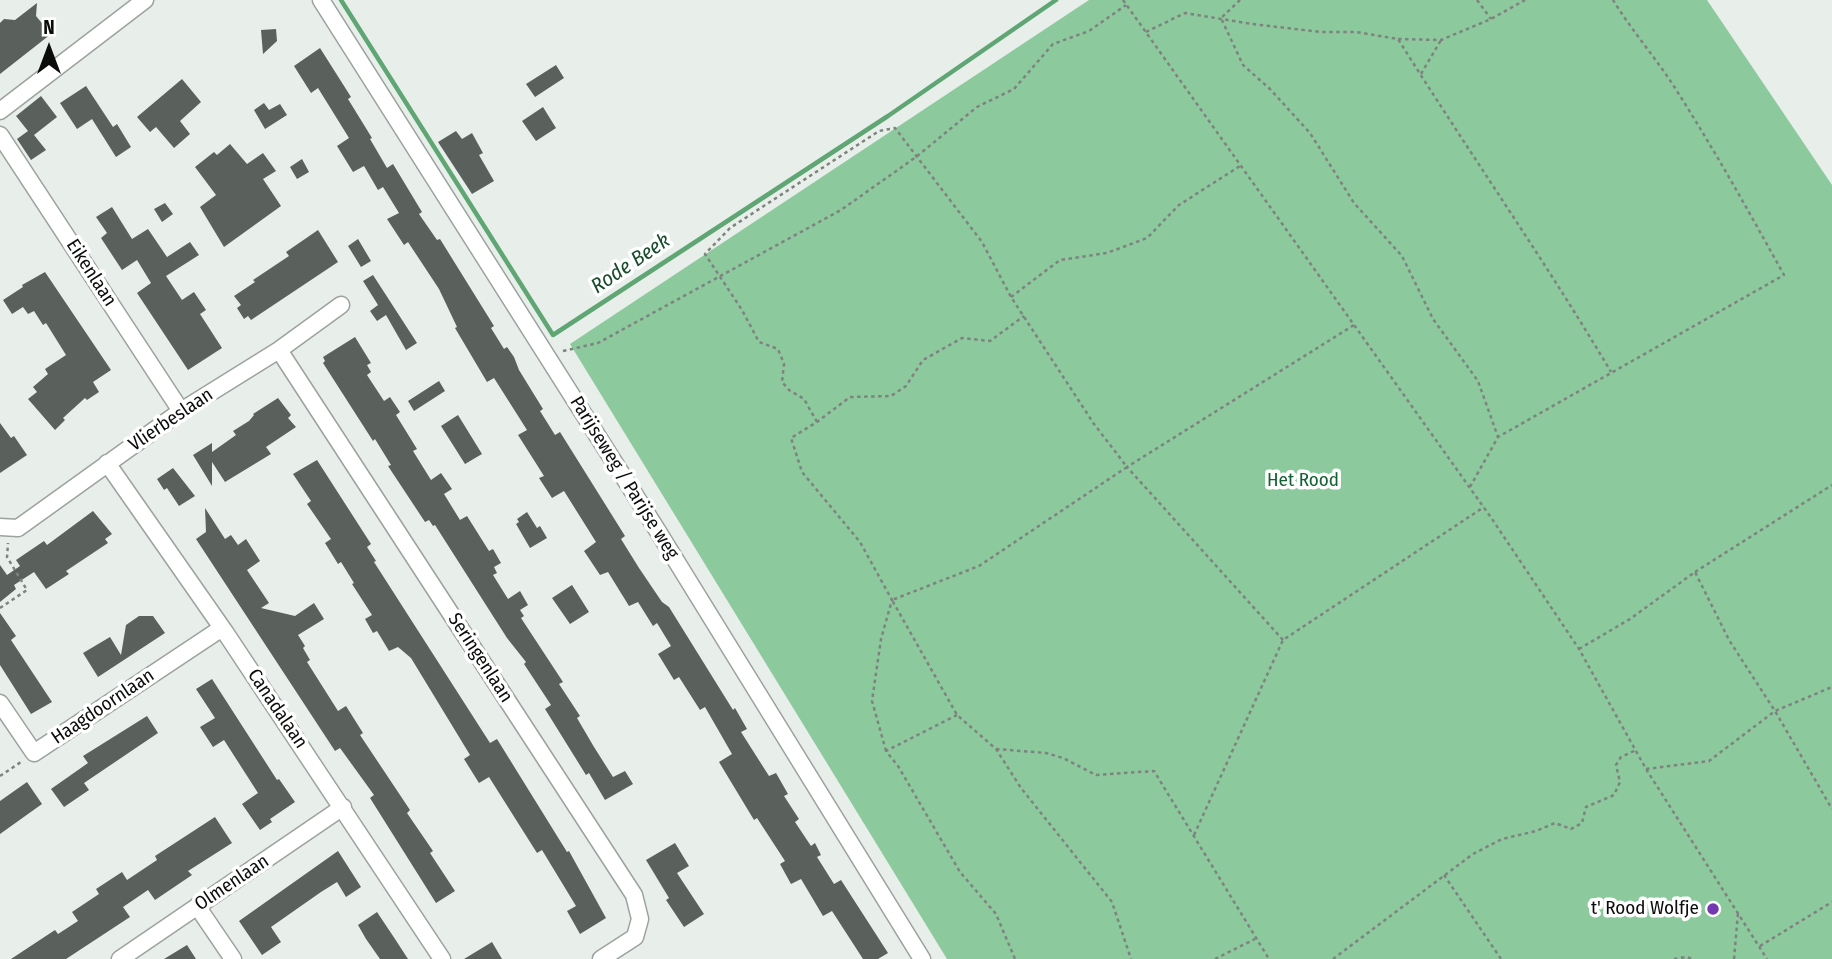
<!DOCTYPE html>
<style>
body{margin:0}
#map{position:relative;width:1832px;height:959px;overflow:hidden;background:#e8eee9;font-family:"Fira Sans Condensed",sans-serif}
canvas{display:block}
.north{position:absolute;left:14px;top:14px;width:70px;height:70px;-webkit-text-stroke:5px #fff;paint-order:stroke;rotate:0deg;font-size:19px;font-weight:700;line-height:28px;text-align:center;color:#0b0d0b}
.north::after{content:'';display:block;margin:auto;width:24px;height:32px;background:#0b0d0b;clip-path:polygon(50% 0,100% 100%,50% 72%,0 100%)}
</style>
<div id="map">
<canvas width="1832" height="959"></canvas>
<div class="north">N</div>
</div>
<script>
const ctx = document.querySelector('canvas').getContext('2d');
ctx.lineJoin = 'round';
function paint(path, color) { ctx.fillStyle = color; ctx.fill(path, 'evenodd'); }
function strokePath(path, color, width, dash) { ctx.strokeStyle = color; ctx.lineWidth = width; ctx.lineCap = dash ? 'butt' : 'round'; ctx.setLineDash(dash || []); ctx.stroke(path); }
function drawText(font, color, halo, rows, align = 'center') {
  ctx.font = font + ' "Fira Sans Condensed",sans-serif'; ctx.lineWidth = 7; ctx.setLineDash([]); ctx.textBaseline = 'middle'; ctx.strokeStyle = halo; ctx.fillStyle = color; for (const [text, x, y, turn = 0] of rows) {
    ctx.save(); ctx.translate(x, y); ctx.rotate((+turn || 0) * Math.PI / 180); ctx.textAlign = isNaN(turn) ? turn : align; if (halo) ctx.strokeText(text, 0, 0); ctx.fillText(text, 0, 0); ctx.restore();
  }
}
const green = new Path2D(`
 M 1089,0 L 1707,0 L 1832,185 L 1832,959 L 947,959 L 570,344 Z`);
const stream = new Path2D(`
 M 341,0 L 553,335 L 888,116 L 1056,0`);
const building = new Path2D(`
 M 37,3 L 36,16 L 51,34 L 0,74 L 0,23 L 4,19 L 15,20 Z
 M 276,29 L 277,41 L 263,54 L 261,30 Z
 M 320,48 L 351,97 L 348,99 L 372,138 L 370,139 L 387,168 L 393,164 L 422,212 L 419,214 L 437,240 L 440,239 L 494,326 L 491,328 L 504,349 L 507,347 L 514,357 L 519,370 L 543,409 L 540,411 L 555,435 L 560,432 L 625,536 L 621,539 L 639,568 L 662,602 L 669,607 L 733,710 L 735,708 L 747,729 L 741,732 L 769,776 L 776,773 L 788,794 L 784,796 L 799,819 L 795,822 L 811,846 L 815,843 L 821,855 L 817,857 L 834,884 L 841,880 L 888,953 L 878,959 L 863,959 L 832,911 L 823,916 L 801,879 L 791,884 L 780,864 L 785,861 L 757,818 L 754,820 L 719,762 L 732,754 L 705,707 L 700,710 L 679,677 L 674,680 L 658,654 L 671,646 L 657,623 L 653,626 L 638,602 L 629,606 L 608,572 L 600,575 L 584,551 L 596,542 L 564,491 L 552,498 L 539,478 L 544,476 L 518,435 L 527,430 L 494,378 L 487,382 L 455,328 L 457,327 L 439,289 L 408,242 L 404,245 L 387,219 L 399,213 L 383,187 L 378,190 L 364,166 L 353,172 L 337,146 L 349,138 L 318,88 L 311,93 L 294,66 Z
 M 556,65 L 564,78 L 535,97 L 526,84 Z
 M 182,79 L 201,102 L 180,121 L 190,134 L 174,148 L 156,127 L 150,132 L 137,117 Z
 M 86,86 L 113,127 L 117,124 L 131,147 L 116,157 L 92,119 L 77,129 L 60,103 Z
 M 41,96 L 57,117 L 34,135 L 46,150 L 31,160 L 17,139 L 28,131 L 16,116 Z
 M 264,103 L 269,110 L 280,104 L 287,115 L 265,129 L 254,110 Z
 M 543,107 L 556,128 L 536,141 L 522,121 Z
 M 456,131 L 462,139 L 472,133 L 483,153 L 479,155 L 494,181 L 472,194 L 438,142 Z
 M 230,144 L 247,164 L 263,153 L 276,171 L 263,179 L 281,206 L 224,247 L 200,207 L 216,195 L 195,167 L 214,152 L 217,155 Z
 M 302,159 L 309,172 L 297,179 L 290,167 Z
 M 165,203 L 173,214 L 162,222 L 154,209 Z
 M 112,207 L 132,239 L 148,229 L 167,257 L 190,242 L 199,255 L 166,276 L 182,300 L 194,292 L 206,310 L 200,314 L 222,348 L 188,370 L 137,293 L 151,283 L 137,260 L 122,270 L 101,238 L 107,233 L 96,217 Z
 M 318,230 L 338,262 L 251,320 L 248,316 L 244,319 L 237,308 L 241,305 L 234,296 L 255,282 L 253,280 L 289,256 L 286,252 Z
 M 358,239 L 371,261 L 361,267 L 348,246 Z
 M 45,272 L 111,370 L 93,382 L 99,392 L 87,400 L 85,398 L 63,418 L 65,420 L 55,430 L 28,399 L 37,392 L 33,387 L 48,374 L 45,369 L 66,355 L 46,323 L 43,325 L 34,311 L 28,314 L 23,307 L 12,314 L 3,300 L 23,287 L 22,285 Z
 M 373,275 L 417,343 L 406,350 L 386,315 L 377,321 L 370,311 L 378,305 L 363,281 Z
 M 355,337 L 371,363 L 367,365 L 371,372 L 367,375 L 384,401 L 390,397 L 400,412 L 396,415 L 417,449 L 413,451 L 431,480 L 441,473 L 452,489 L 444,494 L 460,520 L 467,516 L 489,551 L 493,549 L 501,563 L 494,567 L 497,573 L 493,575 L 508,599 L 520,591 L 528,605 L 520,610 L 524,616 L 521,618 L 563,682 L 559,684 L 580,716 L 577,718 L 594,747 L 613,777 L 625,771 L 633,784 L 605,800 L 589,773 L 586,775 L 545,709 L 551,705 L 524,664 L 526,662 L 507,638 L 435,525 L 433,526 L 429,520 L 425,522 L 388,466 L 391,465 L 375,439 L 373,441 L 323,363 L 325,361 L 323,357 Z
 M 439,381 L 445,391 L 414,411 L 408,401 Z
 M 278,398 L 291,415 L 288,418 L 296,427 L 266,447 L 271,454 L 225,482 L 212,462 L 212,486 L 193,455 L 212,443 L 212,452 L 236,435 L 233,431 L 249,421 L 254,415 L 253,414 Z
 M 458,415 L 482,454 L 465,464 L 441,426 Z
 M 0,423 L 11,438 L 14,436 L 27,455 L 0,473 Z
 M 317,460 L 371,544 L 367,547 L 376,561 L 374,562 L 490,743 L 497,739 L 567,852 L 569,851 L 606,918 L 580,934 L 567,911 L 576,906 L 542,850 L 537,853 L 489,777 L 479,783 L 464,759 L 470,755 L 411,658 L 398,647 L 389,651 L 377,631 L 373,633 L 365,619 L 372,615 L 352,584 L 354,583 L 341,562 L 338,564 L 325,543 L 331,539 L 307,504 L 311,501 L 293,474 Z
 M 173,468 L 195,496 L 179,506 L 167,488 L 164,490 L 157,479 Z
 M 205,508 L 225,539 L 231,535 L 238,545 L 246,539 L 260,561 L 247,570 L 269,603 L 261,608 L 295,616 L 314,603 L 324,619 L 298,635 L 305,646 L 303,648 L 310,660 L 307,662 L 338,711 L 346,706 L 363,733 L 360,735 L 410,810 L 407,813 L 433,851 L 430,853 L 455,891 L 436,903 L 370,798 L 374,795 L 340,748 L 335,751 L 196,539 L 206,532 Z
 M 93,511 L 112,534 L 105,539 L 108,543 L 66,571 L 69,574 L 46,589 L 34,572 L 14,585 L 16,589 L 0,602 L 0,565 L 7,575 L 20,566 L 16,560 L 44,541 L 47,545 Z
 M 527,512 L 537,528 L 540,526 L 547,538 L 530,548 L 516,524 L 519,522 L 517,519 Z
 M 572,585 L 589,612 L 570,624 L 552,598 Z
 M 0,613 L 16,636 L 11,640 L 52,702 L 31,714 L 0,665 Z
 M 139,616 L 153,616 L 165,633 L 98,677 L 83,653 L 110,637 L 121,655 L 126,625 Z
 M 212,679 L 277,780 L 279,779 L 295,802 L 270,819 L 272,822 L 260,830 L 242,804 L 258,793 L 224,740 L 213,747 L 200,727 L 215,718 L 196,689 Z
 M 147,716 L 158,733 L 84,783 L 89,790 L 64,807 L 51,789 L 88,763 L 83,756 Z
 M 27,782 L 42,804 L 0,834 L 0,801 Z
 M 215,817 L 232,843 L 188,871 L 192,875 L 155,900 L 148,890 L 123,907 L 130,917 L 66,959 L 11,959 L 55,930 L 58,934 L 78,921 L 72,912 L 99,894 L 96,889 L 122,872 L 127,880 L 157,860 L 155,856 Z
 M 675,843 L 689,866 L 677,873 L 704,914 L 684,927 L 666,900 L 669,898 L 646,860 Z
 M 338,851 L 361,887 L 346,897 L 337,882 L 321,892 L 271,927 L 281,942 L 262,955 L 239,921 Z
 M 377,912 L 395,939 L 408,959 L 380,959 L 366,939 L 358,925 Z
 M 492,942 L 502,959 L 464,959 Z
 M 187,945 L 196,959 L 164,959 Z`);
const path = new Path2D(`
 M 1123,0 L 1492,519 L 1579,649 L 1646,769 L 1767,959
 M 1240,0 L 1221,18 L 1243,65 L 1270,89 L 1310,133 L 1354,203 L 1402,256 L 1433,319 L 1478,381 L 1498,437
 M 1477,0 L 1491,19
 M 1146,32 L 1185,13 L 1252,24 L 1321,32 L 1356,32 L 1398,39 C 1468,151 1544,259 1611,372
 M 1398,39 L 1441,40 L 1491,19 L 1525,0
 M 1421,74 L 1441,40
 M 1011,297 L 1060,260 L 1107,253 L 1147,238 L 1179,205 L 1240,166
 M 563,351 L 598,343 L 841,210 L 916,157 L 977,107 L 1014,89 L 1053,44 L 1089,31 L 1126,5
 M 817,422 L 804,399 L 789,390 L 782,382 L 784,364 L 778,349 L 759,342 L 742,310 L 705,254 L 730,228 L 879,131 L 895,128 L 982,242 L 1011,297 L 1094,424 L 1127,467 L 979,566 L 892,600 L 957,715 L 996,749 L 1021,788 L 1112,902 L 1131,959
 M 1470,487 L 1498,437 L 1784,275 C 1749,212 1714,149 1675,88 C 1656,58 1632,31 1613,0
 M 1695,572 L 1832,485
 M 0,608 L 27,590 L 7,557 L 8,543
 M 1283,640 L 1127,467 L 1354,325
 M 1579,649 L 1630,619 L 1695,572 L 1729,640 L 1775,711 L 1832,809
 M 957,715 L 886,751 L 898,766 L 960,872 L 996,914 L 1015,959
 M 996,749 L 1046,753 L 1063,758 L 1096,775 L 1154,771 L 1269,959
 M 886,751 L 872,701 L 881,639 L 892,600 L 860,542 L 802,472 L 791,438 L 817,422 L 850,397 L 891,396 L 906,386 L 923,360 L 962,338 L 990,341 L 1024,316
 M 1646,769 L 1709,761 L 1775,711 L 1832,687
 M 0,776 L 21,762
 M 1194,835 L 1283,640 L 1484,507
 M 1444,875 L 1501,959
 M 1760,946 L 1832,902
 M 1215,959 L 1255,939
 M 1333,959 L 1473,854 L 1502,839 L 1536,831 L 1555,823 L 1571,829 L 1582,823 L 1586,807 L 1614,795 L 1620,782 L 1616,765 L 1621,757 L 1636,750
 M 1674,959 L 1686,957 L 1694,959
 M 1734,959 L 1738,913`);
const minor = new Path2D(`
 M 321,0 L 654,525 L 922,959
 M 0,111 L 145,0
 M 0,135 L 181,411
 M 279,350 L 634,895 L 640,919 L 635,937 L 601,959
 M 107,463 L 225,632 L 442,959
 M 0,527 L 18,528 L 181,411 L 279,350 L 341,305
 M 0,703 L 34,753 L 222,628
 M 197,906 L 233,959
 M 120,959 L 343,807`);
const markers = [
 [1713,909,7,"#7339b0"]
];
const streetNames = [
 ["Eikenlaan",91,273,57],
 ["Vlierbeslaan",171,420,-34],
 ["Parijseweg / Parijse weg",624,478,58],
 ["Seringenlaan",480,658,57],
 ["Haagdoornlaan",103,707,-34],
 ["Canadalaan",277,709,56],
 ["Olmenlaan",232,883,-34]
];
const parkNames = [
 ["Het Rood",1303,481]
];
const poiNames = [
 ["t' Rood Wolfje",1699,909]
];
const waterNames = [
 ["Rode Beek",631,264,-34]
];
paint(green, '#8cc99d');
strokePath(stream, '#60a675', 4.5);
paint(building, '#5a605c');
strokePath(minor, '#9ca29d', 19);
strokePath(path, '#7f8380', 2.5, [3.5, 3.5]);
strokePath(minor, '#fff', 16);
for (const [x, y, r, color] of markers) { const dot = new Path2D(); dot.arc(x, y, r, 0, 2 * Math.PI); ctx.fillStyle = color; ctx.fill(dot); strokePath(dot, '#fff', 2.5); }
drawText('19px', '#0b0d0b', '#fff', streetNames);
drawText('19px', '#126334', '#fff', parkNames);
drawText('19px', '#0b0d0b', '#fff', poiNames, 'right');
drawText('italic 21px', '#174c2b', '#fff', waterNames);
</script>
